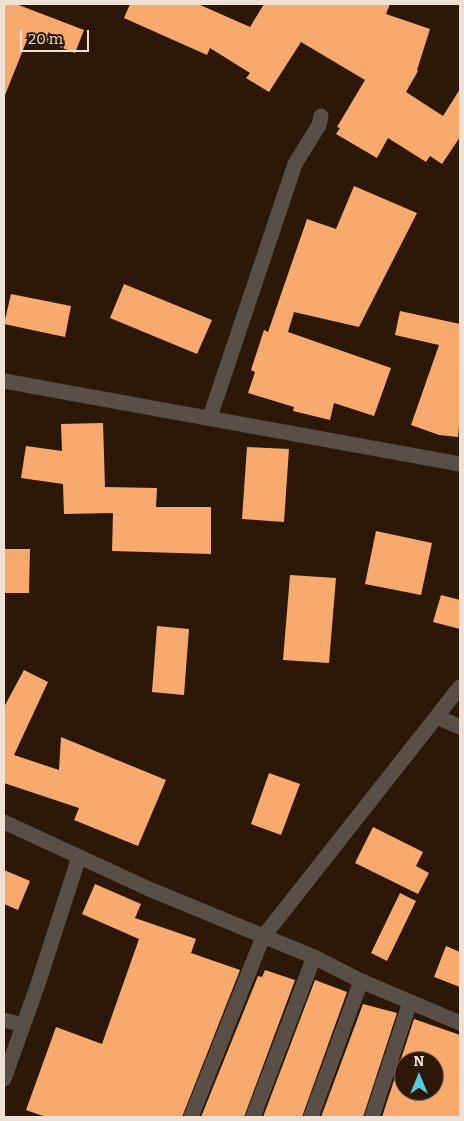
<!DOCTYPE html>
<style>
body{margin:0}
#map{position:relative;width:464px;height:1121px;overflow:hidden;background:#2d1807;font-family:Bitter,serif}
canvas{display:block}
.frame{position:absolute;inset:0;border:5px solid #f0e1d6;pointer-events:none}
.north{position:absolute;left:394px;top:1051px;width:50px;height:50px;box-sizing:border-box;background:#2d1807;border:1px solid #7b685a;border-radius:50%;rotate:0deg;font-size:14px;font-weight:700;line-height:20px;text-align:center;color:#f0e1d6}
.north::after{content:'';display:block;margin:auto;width:18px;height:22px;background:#55cade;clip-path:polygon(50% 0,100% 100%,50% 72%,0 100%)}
.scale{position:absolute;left:20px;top:30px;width:69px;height:22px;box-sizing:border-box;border:2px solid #f0e1d6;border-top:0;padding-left:6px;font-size:15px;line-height:18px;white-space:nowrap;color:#f0e1d6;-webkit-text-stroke:4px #2d1807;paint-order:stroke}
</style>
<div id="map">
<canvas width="464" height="1121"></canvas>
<div class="frame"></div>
<div class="north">N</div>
<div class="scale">20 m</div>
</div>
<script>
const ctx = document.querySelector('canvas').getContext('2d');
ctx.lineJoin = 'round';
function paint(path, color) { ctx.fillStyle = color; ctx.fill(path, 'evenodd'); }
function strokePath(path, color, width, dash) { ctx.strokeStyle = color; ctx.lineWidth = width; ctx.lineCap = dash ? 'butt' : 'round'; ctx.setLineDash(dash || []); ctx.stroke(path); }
const building = new Path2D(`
 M 4,4 L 16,4 L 84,30 L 75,53 L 29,35 L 5,95 Z
 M 130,4 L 198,4 L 250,27 L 264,4 L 390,4 L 386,14 L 430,29 L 417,70 L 418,71 L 406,92 L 443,116 L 460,89 L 460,137 L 442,164 L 430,156 L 426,162 L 388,138 L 377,158 L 336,134 L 340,128 L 337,127 L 365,80 L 301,42 L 269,92 L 246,78 L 250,73 L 210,48 L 207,55 L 124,18 Z
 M 354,186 L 417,213 L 359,327 L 294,312 L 288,332 L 391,368 L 374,416 L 334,403 L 330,420 L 293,411 L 294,407 L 248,393 L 255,372 L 251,370 L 264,330 L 268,332 L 307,219 L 336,229 Z
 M 124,284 L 212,320 L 197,354 L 110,318 Z
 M 11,294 L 71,306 L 65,337 L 4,324 Z
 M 400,311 L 460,324 L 460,417 L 458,437 L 439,435 L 411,425 L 439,345 L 395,335 Z
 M 103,423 L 105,487 L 157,488 L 156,507 L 211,507 L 211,554 L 112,551 L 113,513 L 64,514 L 63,484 L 21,478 L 26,446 L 62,451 L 61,424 Z
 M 247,447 L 289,449 L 284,522 L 242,519 Z
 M 376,531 L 432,543 L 421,595 L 365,584 Z
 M 4,549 L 30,549 L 29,593 L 4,593 Z
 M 290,575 L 336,578 L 329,663 L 283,660 Z
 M 441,595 L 460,600 L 460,629 L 433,622 Z
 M 157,626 L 189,629 L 184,695 L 152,692 Z
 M 24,670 L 48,682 L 14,755 L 59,770 L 61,737 L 166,780 L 138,846 L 74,820 L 79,808 L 4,783 L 4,707 Z
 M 269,773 L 300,784 L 281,835 L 251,824 Z
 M 373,827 L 423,852 L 416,866 L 429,873 L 418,894 L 355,863 Z
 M 4,870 L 30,881 L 18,910 L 4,904 Z
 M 95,884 L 141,904 L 135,918 L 196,939 L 191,953 L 240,970 L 182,1117 L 46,1117 L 26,1110 L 56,1027 L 102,1044 L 139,939 L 82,914 Z
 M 400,893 L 416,901 L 387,961 L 371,953 Z
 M 446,946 L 460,952 L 460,987 L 434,977 Z
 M 265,970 L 295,980 L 244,1117 L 201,1117 L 258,976 L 262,977 Z
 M 315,980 L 347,992 L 302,1117 L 263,1117 Z
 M 363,1004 L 397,1013 L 363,1117 L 321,1117 Z
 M 414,1019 L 460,1035 L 460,1117 L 382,1117 ZM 404,1061 L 434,1061 L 434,1091 L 404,1091 Z`);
const minor = new Path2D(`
 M 4,381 L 460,464
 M 210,417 L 295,164 L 319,125 L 321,116
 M 437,717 L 460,727
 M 4,822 L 149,889 L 314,957 L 361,981 L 460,1023
 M 4,1020 L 23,1025
 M 4,1079 L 38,984 L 79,857
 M 191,1117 L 263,937 L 460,687
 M 253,1117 L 314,957
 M 311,1117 L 361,981
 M 372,1117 L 410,1002`);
paint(building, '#f7a96e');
strokePath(minor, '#5a4f47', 15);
</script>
